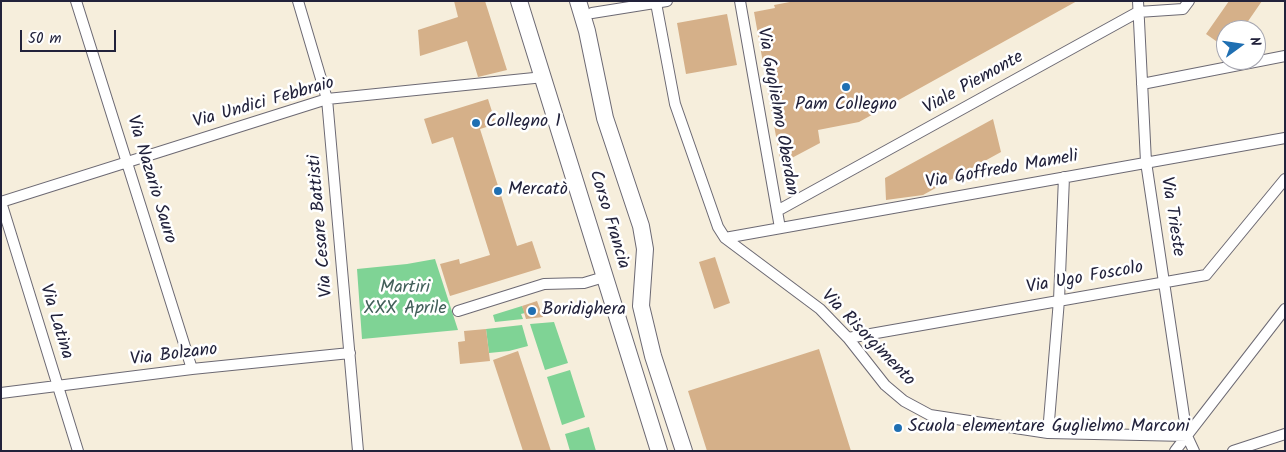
<!DOCTYPE html>
<meta charset="utf-8">
<style>
body{margin:0}
#map{position:relative;width:1286px;height:452px;overflow:hidden;background:#f6eedc;font-family:Kalam,sans-serif}
canvas{display:block}
.frame{position:absolute;inset:0;border:2px solid #22223b;pointer-events:none}
.north{position:absolute;left:1216px;top:20px;width:50px;height:50px;box-sizing:border-box;background:#fff;border:1px solid #a7a7b1;border-radius:50%;rotate:76deg;font-size:14px;font-weight:700;line-height:20px;text-align:center;color:#22223b}
.north::after{content:'';display:block;margin:auto;width:18px;height:22px;background:#1f6fb2;clip-path:polygon(50% 0,100% 100%,50% 72%,0 100%)}
.scale{position:absolute;left:20px;top:30px;width:96px;height:22px;box-sizing:border-box;border:2px solid #22223b;border-top:0;padding-left:6px;font-size:15px;line-height:18px;white-space:nowrap;color:#22223b;-webkit-text-stroke:4px #fff;paint-order:stroke}
</style>
<div id="map">
<canvas width="1286" height="452"></canvas>
<div class="frame"></div>
<div class="north">N</div>
<div class="scale">50 m</div>
</div>
<script>
const ctx = document.querySelector('canvas').getContext('2d');
ctx.lineJoin = 'round';
function paint(path, color) { ctx.fillStyle = color; ctx.fill(path, 'evenodd'); }
function strokePath(path, color, width, dash) { ctx.strokeStyle = color; ctx.lineWidth = width; ctx.lineCap = dash ? 'butt' : 'round'; ctx.setLineDash(dash || []); ctx.stroke(path); }
function drawText(font, color, halo, rows, align = 'center') {
  ctx.font = font + ' Kalam,sans-serif'; ctx.lineWidth = 5; ctx.setLineDash([]); ctx.textBaseline = 'middle'; ctx.strokeStyle = halo; ctx.fillStyle = color; for (const [text, x, y, turn = 0] of rows) {
    ctx.save(); ctx.translate(x, y); ctx.rotate((+turn || 0) * Math.PI / 180); ctx.textAlign = isNaN(turn) ? turn : align; if (halo) ctx.strokeText(text, 0, 0); ctx.fillText(text, 0, 0); ctx.restore();
  }
}
const green = new Path2D(`
 M 435,259 L 458,330 L 362,339 L 357,269 L 407,264 Z
 M 522,306 L 525,313 L 521,314 L 523,319 L 495,322 L 493,315 Z
 M 554,322 L 568,363 L 545,370 L 530,324 Z
 M 522,325 L 528,346 L 509,351 L 489,353 L 486,329 Z
 M 570,370 L 585,417 L 562,425 L 547,377 Z
 M 589,427 L 596,451 L 570,451 L 565,434 Z`);
const building = new Path2D(`
 M 454,1 L 485,1 L 507,70 L 478,77 L 467,41 L 420,56 L 418,30 L 458,17 Z
 M 795,1 L 1077,1 L 859,122 L 818,130 L 820,143 L 788,160 L 786,155 L 780,159 L 754,12 L 775,8 L 774,5 Z
 M 1229,1 L 1262,1 L 1242,30 L 1226,30 L 1226,48 L 1206,34 Z
 M 727,14 L 737,65 L 686,74 L 677,23 Z
 M 488,99 L 496,124 L 480,129 L 517,246 L 532,241 L 541,268 L 450,296 L 440,264 L 459,259 L 460,264 L 490,255 L 453,137 L 432,144 L 424,119 Z
 M 993,119 L 1001,152 L 923,195 L 886,200 L 885,178 Z
 M 715,257 L 730,303 L 714,309 L 699,262 Z
 M 537,301 L 543,317 L 526,319 L 522,306 Z
 M 486,329 L 490,361 L 460,364 L 458,342 L 465,341 L 464,331 Z
 M 819,349 L 851,451 L 707,451 L 688,391 Z
 M 518,351 L 551,451 L 523,451 L 493,360 Z`);
const minor = new Path2D(`
 M 76,1 L 192,369
 M 298,1 L 327,99 L 358,451
 M 740,1 L 780,228
 M 1138,1 L 1146,162 L 1187,436 L 1194,451
 M 656,3 L 675,104 L 718,227 L 725,238 L 820,309 L 848,338 L 885,385 L 904,401 L 930,415 L 1048,433 L 1187,436
 M 592,13 L 667,1
 M 1142,84 L 1285,56
 M 1,202 L 327,99 L 544,77
 M 1,202 L 78,451
 M 777,211 L 1138,12 L 1183,9 L 1189,1
 M 725,238 L 1285,138
 M 458,311 L 544,284 L 584,283 L 604,277
 M 848,338 L 1206,275 L 1285,179
 M 1,393 L 192,369 L 350,353
 M 1048,433 L 1059,300 L 1064,177
 M 1175,451 L 1285,309
 M 1233,451 L 1285,434`);
const primary = new Path2D(`
 M 519,1 L 659,451
 M 578,1 L 587,31 L 605,118 L 641,226 L 645,249 L 641,306 L 653,356 L 684,451`);
const markers = [
 [846,87,5,"#1f6fb2"],
 [476,123,5,"#1f6fb2"],
 [498,191,5,"#1f6fb2"],
 [532,311,5,"#1f6fb2"],
 [898,428,5,"#1f6fb2"]
];
const streetNames = [
 ["Viale Piemonte",974,84,-29],
 ["Via Undici Febbraio",264,104,-16],
 ["Via Guglielmo Oberdan",776,112,80],
 ["Via Goffredo Mameli",1002,171,-10],
 ["Via Nazario Sauro",150,180,73],
 ["Via Trieste",1171,217,81],
 ["Corso Francia",608,220,73],
 ["Via Cesare Battisti",322,226,-95],
 ["Via Ugo Foscolo",1085,279,-10],
 ["Via Latina",55,322,73],
 ["Via Risorgimento",867,339,46],
 ["Via Bolzano",174,356,-7]
];
const poiNames = [
 ["Pam Collegno",846,106,"center"],
 ["Collegno 1",486,123],
 ["Mercatò",508,191],
 ["Boridighera",542,311],
 ["Scuola elementare Guglielmo Marconi",908,428]
];
const parkNames = [
 ["Martiri",405,289],
 ["XXX Aprile",405,310]
];
paint(green, '#7fd395');
paint(building, '#d5b089');
strokePath(minor, '#6c6973', 12);
strokePath(primary, '#6c6973', 18);
strokePath(minor, '#fff', 10);
strokePath(primary, '#fff', 16);
for (const [x, y, r, color] of markers) { const dot = new Path2D(); dot.arc(x, y, r, 0, 2 * Math.PI); ctx.fillStyle = color; ctx.fill(dot); strokePath(dot, '#fff', 2); }
drawText('18px', '#22223b', '#fff', streetNames);
drawText('18px', '#22223b', '#fff', poiNames, 'left');
drawText('18px', '#43605a', '#fff', parkNames);
</script>
